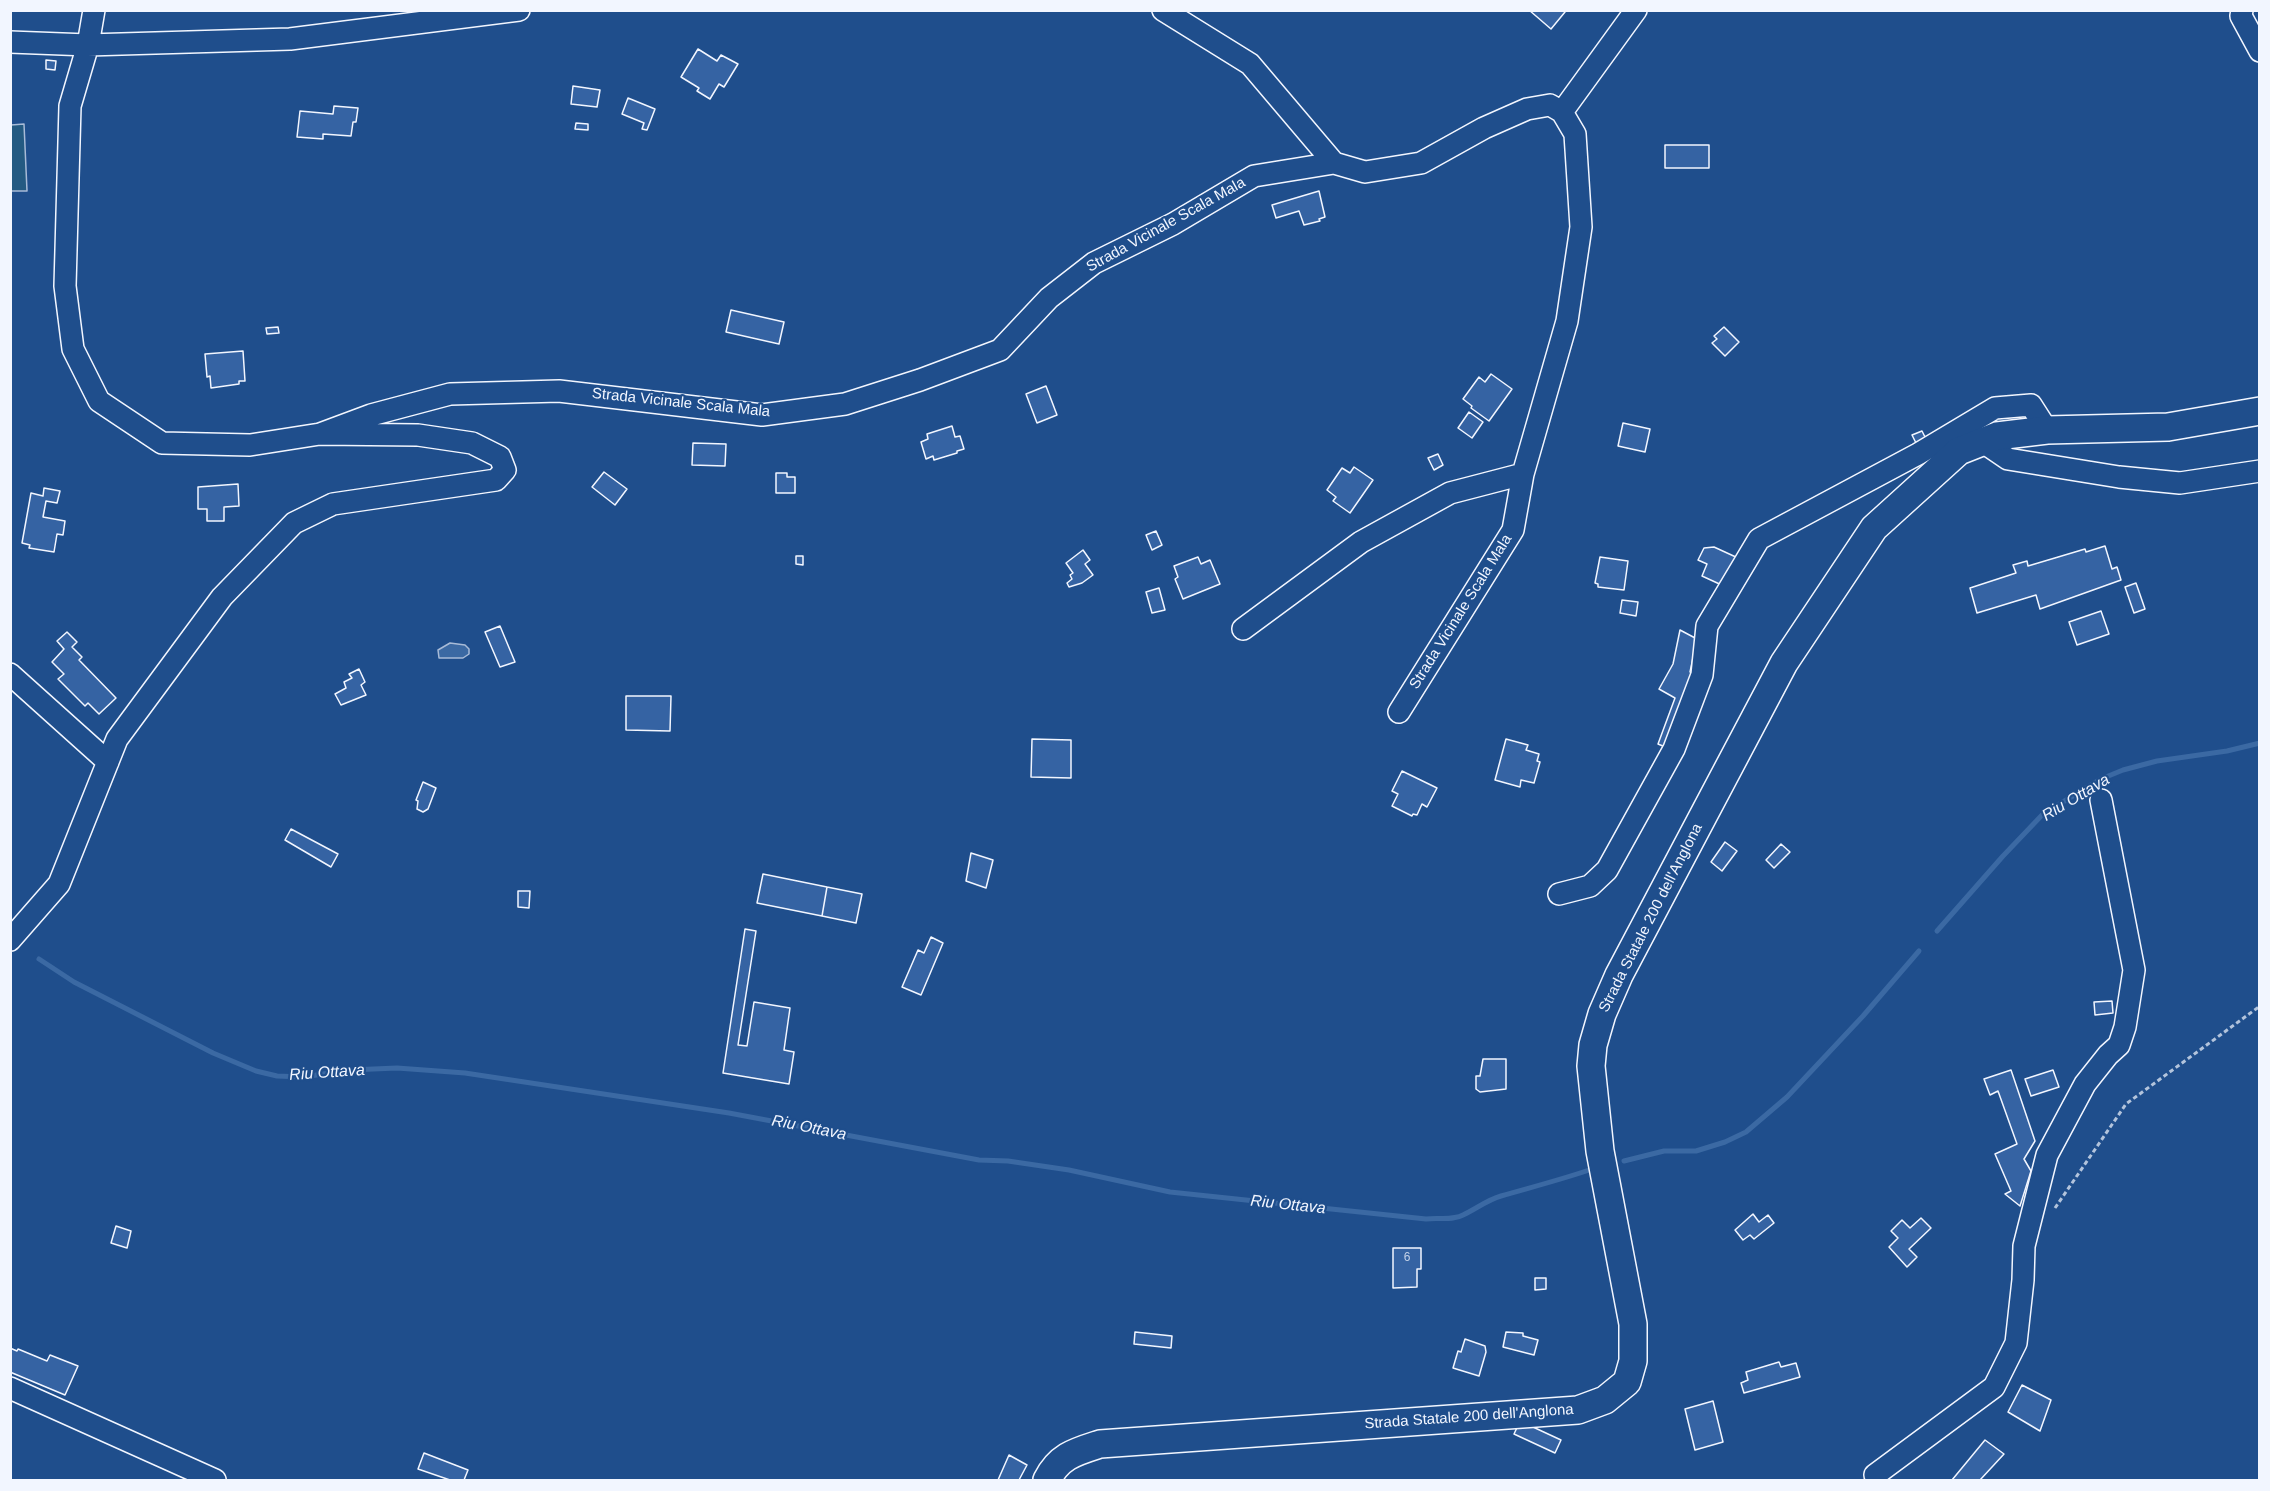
<!DOCTYPE html>
<style>
body{margin:0}
#map{position:relative;width:2270px;height:1491px;overflow:hidden;background:#1f4e8c;font-family:Helvetica,sans-serif}
canvas{display:block}
.frame{position:absolute;inset:0;border:12px solid #f2f6ff;pointer-events:none}
</style>
<div id="map">
<canvas width="2270" height="1491"></canvas>
<div class="frame"></div>
</div>
<script>
const ctx = document.querySelector('canvas').getContext('2d');
ctx.lineJoin = 'round';
function paint(path, color) { ctx.fillStyle = color; ctx.fill(path, 'evenodd'); }
function strokePath(path, color, width, dash) { ctx.strokeStyle = color; ctx.lineWidth = width; ctx.lineCap = dash ? 'butt' : 'round'; ctx.setLineDash(dash || []); ctx.stroke(path); }
function drawText(font, color, halo, rows, align = 'center') {
  ctx.font = font + ' Helvetica,sans-serif'; ctx.lineWidth = 4.5; ctx.setLineDash([]); ctx.textBaseline = 'middle'; ctx.strokeStyle = halo; ctx.fillStyle = color; for (const [text, x, y, turn = 0] of rows) {
    ctx.save(); ctx.translate(x, y); ctx.rotate((+turn || 0) * Math.PI / 180); ctx.textAlign = isNaN(turn) ? turn : align; if (halo) ctx.strokeText(text, 0, 0); ctx.fillText(text, 0, 0); ctx.restore();
  }
}
const green = new Path2D(`
 M 24,124 L 27,191 L 11,191 L 11,125 Z`);
const water = new Path2D(`
 M 450,643 L 465,645 L 469,649 L 469,654 L 463,658 L 439,658 L 438,650 Z`);
const stream = new Path2D(`
 M 1937,931 L 2003,856 L 2043,814 L 2101,779 L 2123,770 L 2157,761 L 2227,751 L 2260,743
 M 39,959 L 74,982 L 213,1053 L 256,1071 L 277,1076 L 303,1077 L 350,1070 L 397,1068 L 465,1073 L 729,1113 L 979,1160 L 1008,1161 L 1069,1170 L 1170,1192 L 1426,1219 C 1438,1217 1452,1221 1463,1215 C 1476,1209 1487,1200 1501,1196 C 1532,1187 1564,1179 1595,1168
 M 1624,1161 L 1664,1151 L 1696,1151 L 1725,1142 L 1746,1132 L 1787,1097 L 1863,1016 L 1919,951`);
const building = new Path2D(`
 M 1529,10 L 1564,10 L 1565,12 L 1551,29 Z
 M 698,49 L 717,61 L 721,55 L 738,64 L 724,87 L 719,84 L 710,99 L 697,91 L 699,88 L 681,77 Z
 M 46,60 L 56,61 L 55,70 L 46,69 Z
 M 573,86 L 600,90 L 597,107 L 571,104 Z
 M 628,98 L 655,109 L 647,130 L 642,129 L 644,123 L 622,114 Z
 M 334,106 L 358,108 L 356,122 L 353,122 L 351,136 L 323,134 L 323,139 L 297,137 L 300,111 L 333,114 Z
 M 576,123 L 588,124 L 588,130 L 575,129 Z
 M 1665,145 L 1709,145 L 1709,168 L 1665,168 Z
 M 1319,191 L 1325,217 L 1319,219 L 1320,221 L 1304,225 L 1299,211 L 1276,218 L 1272,205 Z
 M 731,310 L 784,322 L 779,344 L 726,332 Z
 M 278,327 L 279,333 L 267,334 L 266,328 Z
 M 1724,327 L 1739,342 L 1725,356 L 1712,343 L 1717,339 L 1714,336 Z
 M 243,351 L 245,381 L 239,381 L 239,384 L 211,388 L 210,376 L 207,377 L 205,354 Z
 M 1491,374 L 1512,389 L 1489,421 L 1471,408 L 1472,406 L 1463,399 L 1479,377 L 1485,382 Z
 M 1046,386 L 1057,415 L 1037,423 L 1026,394 Z
 M 1469,412 L 1483,422 L 1472,438 L 1458,428 Z
 M 1623,423 L 1650,429 L 1645,452 L 1618,446 Z
 M 952,426 L 955,437 L 960,436 L 964,449 L 957,451 L 957,453 L 934,460 L 933,456 L 926,459 L 921,442 L 928,439 L 927,434 Z
 M 1922,431 L 1927,441 L 1917,445 L 1912,435 Z
 M 693,443 L 726,444 L 725,466 L 692,465 Z
 M 1438,454 L 1443,465 L 1434,470 L 1428,458 Z
 M 1354,467 L 1373,480 L 1350,513 L 1333,501 L 1336,497 L 1327,490 L 1342,468 L 1350,473 Z
 M 604,472 L 627,489 L 615,505 L 592,487 Z
 M 776,473 L 787,473 L 787,477 L 795,477 L 795,493 L 776,493 Z
 M 238,484 L 239,506 L 224,507 L 224,521 L 207,521 L 207,509 L 198,509 L 198,487 Z
 M 44,488 L 60,491 L 57,503 L 46,501 L 43,517 L 65,521 L 63,535 L 57,534 L 54,552 L 29,548 L 30,545 L 22,543 L 31,493 L 43,496 Z
 M 1156,531 L 1162,545 L 1152,550 L 1146,535 Z
 M 2105,546 L 2112,569 L 2117,567 L 2121,580 L 2040,609 L 2036,595 L 1977,613 L 1970,588 L 2016,573 L 2013,565 L 2027,561 L 2028,566 L 2085,549 L 2086,552 Z
 M 1714,547 L 1738,558 L 1726,587 L 1702,576 L 1707,564 L 1698,560 L 1704,548 Z
 M 1083,550 L 1090,560 L 1085,564 L 1093,575 L 1082,583 L 1069,587 L 1067,583 L 1072,579 L 1070,575 L 1073,573 L 1066,563 Z
 M 796,556 L 803,556 L 803,565 L 796,564 Z
 M 1198,557 L 1201,564 L 1210,560 L 1220,584 L 1183,599 L 1175,579 L 1178,577 L 1174,566 Z
 M 1600,557 L 1628,561 L 1624,590 L 1598,587 L 1598,584 L 1595,583 Z
 M 2136,583 L 2145,609 L 2134,613 L 2125,587 Z
 M 1159,588 L 1165,610 L 1152,613 L 1146,592 Z
 M 1622,600 L 1638,602 L 1636,616 L 1620,613 Z
 M 2101,611 L 2109,634 L 2077,645 L 2069,622 Z
 M 500,626 L 515,662 L 500,667 L 485,632 Z
 M 1680,630 L 1697,639 L 1690,672 L 1697,677 L 1670,749 L 1658,744 L 1675,698 L 1659,689 L 1673,664 Z
 M 67,632 L 77,642 L 72,647 L 82,657 L 79,660 L 116,698 L 99,714 L 88,703 L 85,706 L 58,679 L 64,674 L 52,662 L 64,649 L 57,641 Z
 M 359,669 L 365,682 L 361,685 L 366,695 L 341,705 L 335,694 L 346,688 L 344,682 L 352,678 L 349,674 Z
 M 626,696 L 671,696 L 670,731 L 626,730 Z
 M 1032,739 L 1071,740 L 1071,778 L 1031,777 Z
 M 1506,739 L 1528,745 L 1526,750 L 1539,754 L 1537,761 L 1540,762 L 1534,783 L 1521,780 L 1520,787 L 1495,780 Z
 M 1402,771 L 1437,788 L 1427,807 L 1422,804 L 1417,815 L 1413,814 L 1412,816 L 1392,806 L 1398,794 L 1392,791 Z
 M 423,782 L 436,788 L 428,809 L 423,812 L 417,809 L 418,801 L 416,800 Z
 M 291,829 L 338,854 L 331,867 L 285,840 Z
 M 1725,842 L 1737,851 L 1722,871 L 1711,862 Z
 M 1781,844 L 1790,852 L 1774,868 L 1766,860 Z
 M 971,853 L 993,860 L 986,888 L 966,881 Z
 M 763,874 L 827,887 L 822,916 L 757,903 Z
 M 827,887 L 862,894 L 856,923 L 822,916 Z
 M 518,891 L 530,891 L 529,908 L 518,907 Z
 M 745,929 L 756,931 L 738,1045 L 747,1046 L 754,1002 L 790,1008 L 784,1050 L 794,1052 L 789,1084 L 723,1073 Z
 M 931,937 L 943,943 L 921,995 L 902,987 L 918,950 L 924,953 Z
 M 2112,1001 L 2113,1013 L 2095,1015 L 2094,1002 Z
 M 1483,1059 L 1506,1059 L 1506,1089 L 1480,1092 L 1476,1089 L 1476,1076 L 1480,1076 Z
 M 2011,1070 L 2035,1141 L 2024,1159 L 2031,1171 L 2020,1206 L 2005,1194 L 2011,1191 L 1995,1154 L 2017,1144 L 1998,1091 L 1990,1095 L 1984,1079 Z
 M 2053,1070 L 2059,1087 L 2031,1096 L 2025,1079 Z
 M 1753,1214 L 1759,1222 L 1768,1215 L 1774,1223 L 1754,1239 L 1750,1235 L 1743,1240 L 1735,1230 Z
 M 1921,1218 L 1931,1228 L 1909,1249 L 1917,1257 L 1907,1267 L 1889,1247 L 1898,1238 L 1891,1231 L 1902,1220 L 1910,1228 Z
 M 116,1226 L 131,1231 L 127,1248 L 111,1243 Z
 M 1393,1248 L 1421,1248 L 1421,1269 L 1417,1269 L 1417,1287 L 1393,1288 Z
 M 1535,1278 L 1546,1278 L 1546,1289 L 1535,1290 Z
 M 1135,1332 L 1172,1336 L 1171,1348 L 1134,1344 Z
 M 1506,1332 L 1523,1333 L 1523,1336 L 1538,1340 L 1534,1355 L 1503,1347 Z
 M 1465,1339 L 1485,1346 L 1486,1352 L 1479,1376 L 1453,1368 L 1458,1351 L 1461,1352 Z
 M 10,1348 L 17,1351 L 18,1349 L 47,1361 L 50,1355 L 78,1366 L 65,1395 L 10,1372 Z
 M 1779,1362 L 1781,1367 L 1796,1363 L 1800,1377 L 1744,1393 L 1741,1383 L 1748,1380 L 1746,1372 Z
 M 2022,1385 L 2051,1400 L 2040,1431 L 2008,1412 Z
 M 1713,1401 L 1723,1442 L 1695,1450 L 1685,1409 Z
 M 1520,1421 L 1561,1440 L 1555,1453 L 1514,1434 Z
 M 1985,1440 L 2004,1454 L 1980,1480 L 1952,1480 Z
 M 424,1453 L 468,1470 L 464,1480 L 450,1480 L 418,1469 Z
 M 1009,1455 L 1027,1465 L 1019,1480 L 998,1480 Z`);
const path = new Path2D(`
 M 2055,1208 L 2126,1104 L 2260,1006`);
const minor = new Path2D(`
 M 1163,10 L 1250,64 L 1334,163
 M 2242,10 L 2241,16 L 2260,51
 M 10,42 L 88,45 L 290,39 L 519,10
 M 1562,112 L 1636,10
 M 320,434 L 371,415 L 450,394 L 559,391 L 762,415 L 845,404 L 920,380 L 1000,350 L 1049,298 L 1094,263 L 1173,224 L 1254,176 L 1334,163 L 1365,172 L 1421,163 L 1484,128 L 1527,109 L 1550,105 L 1562,112 L 1575,134 L 1581,227 L 1567,321 L 1523,474 L 1513,530 L 1399,712
 M 1983,442 L 2008,459 L 2119,477 L 2180,483 L 2260,471
 M 1243,629 L 1361,542 L 1450,493 L 1523,474
 M 10,674 L 108,762
 M 1559,894 L 1590,886 L 1607,870 L 1674,749 L 1702,675 L 1707,626 L 1759,539 L 1918,454 L 1995,408 L 2031,405 L 2047,430
 M 10,940 L 59,884 L 117,739 L 222,597 L 294,523 L 333,504 L 496,480 L 505,470 L 500,457 L 472,443 L 418,435 L 320,434 L 250,445 L 162,443 L 99,401 L 73,349 L 65,286 L 70,106 L 88,45 L 94,10
 M 10,1388 L 215,1480
 M 1875,1475 L 1994,1387 L 2016,1343 L 2023,1280 L 2024,1246 L 2047,1155 L 2085,1084 L 2108,1055 L 2119,1045 L 2125,1027 L 2134,970 L 2101,800`);
const major = new Path2D(`
 M 1047,1480 C 1059,1456 1075,1452 1100,1444 L 1578,1410 L 1605,1400 L 1627,1382 L 1633,1361 L 1633,1324 L 1600,1151 L 1591,1066 L 1593,1045 L 1602,1014 L 1619,975 L 1784,663 L 1874,528 L 1959,451 L 1997,436 L 2047,430 L 2168,427 L 2260,411`);
const numberNames = [
 ["6",1407,1258]
];
const streetNames = [
 ["Strada Vicinale Scala Mala",1166,225,-29],
 ["Strada Vicinale Scala Mala",681,403,6],
 ["Strada Vicinale Scala Mala",1461,612,-58],
 ["Strada Statale 200 dell'Anglona",1651,918,-63],
 ["Strada Statale 200 dell'Anglona",1469,1417,-4]
];
const waterNames = [
 ["Riu Ottava",2076,798,-31],
 ["Riu Ottava",327,1073,-4],
 ["Riu Ottava",809,1128,11],
 ["Riu Ottava",1288,1205,6]
];
paint(green, '#245a82');
strokePath(green, '#a8bbd7', 1.5);
paint(water, '#3b69a3');
strokePath(water, '#a8bbd7', 1.5);
strokePath(stream, '#3b69a3', 5);
paint(building, '#3563a3');
strokePath(building, '#f2f6ff', 1.5);
strokePath(minor, '#f2f6ff', 24);
strokePath(major, '#f2f6ff', 30);
strokePath(path, '#b3c4dc', 3, [4.5, 3]);
strokePath(minor, '#1f4e8c', 21);
strokePath(major, '#1f4e8c', 27);
drawText('12px', '#c3d1e8', null, numberNames);
drawText('15px', '#f2f6ff', '#1f4e8c', streetNames);
drawText('italic 16px', '#f2f6ff', '#1f4e8c', waterNames);
</script>
